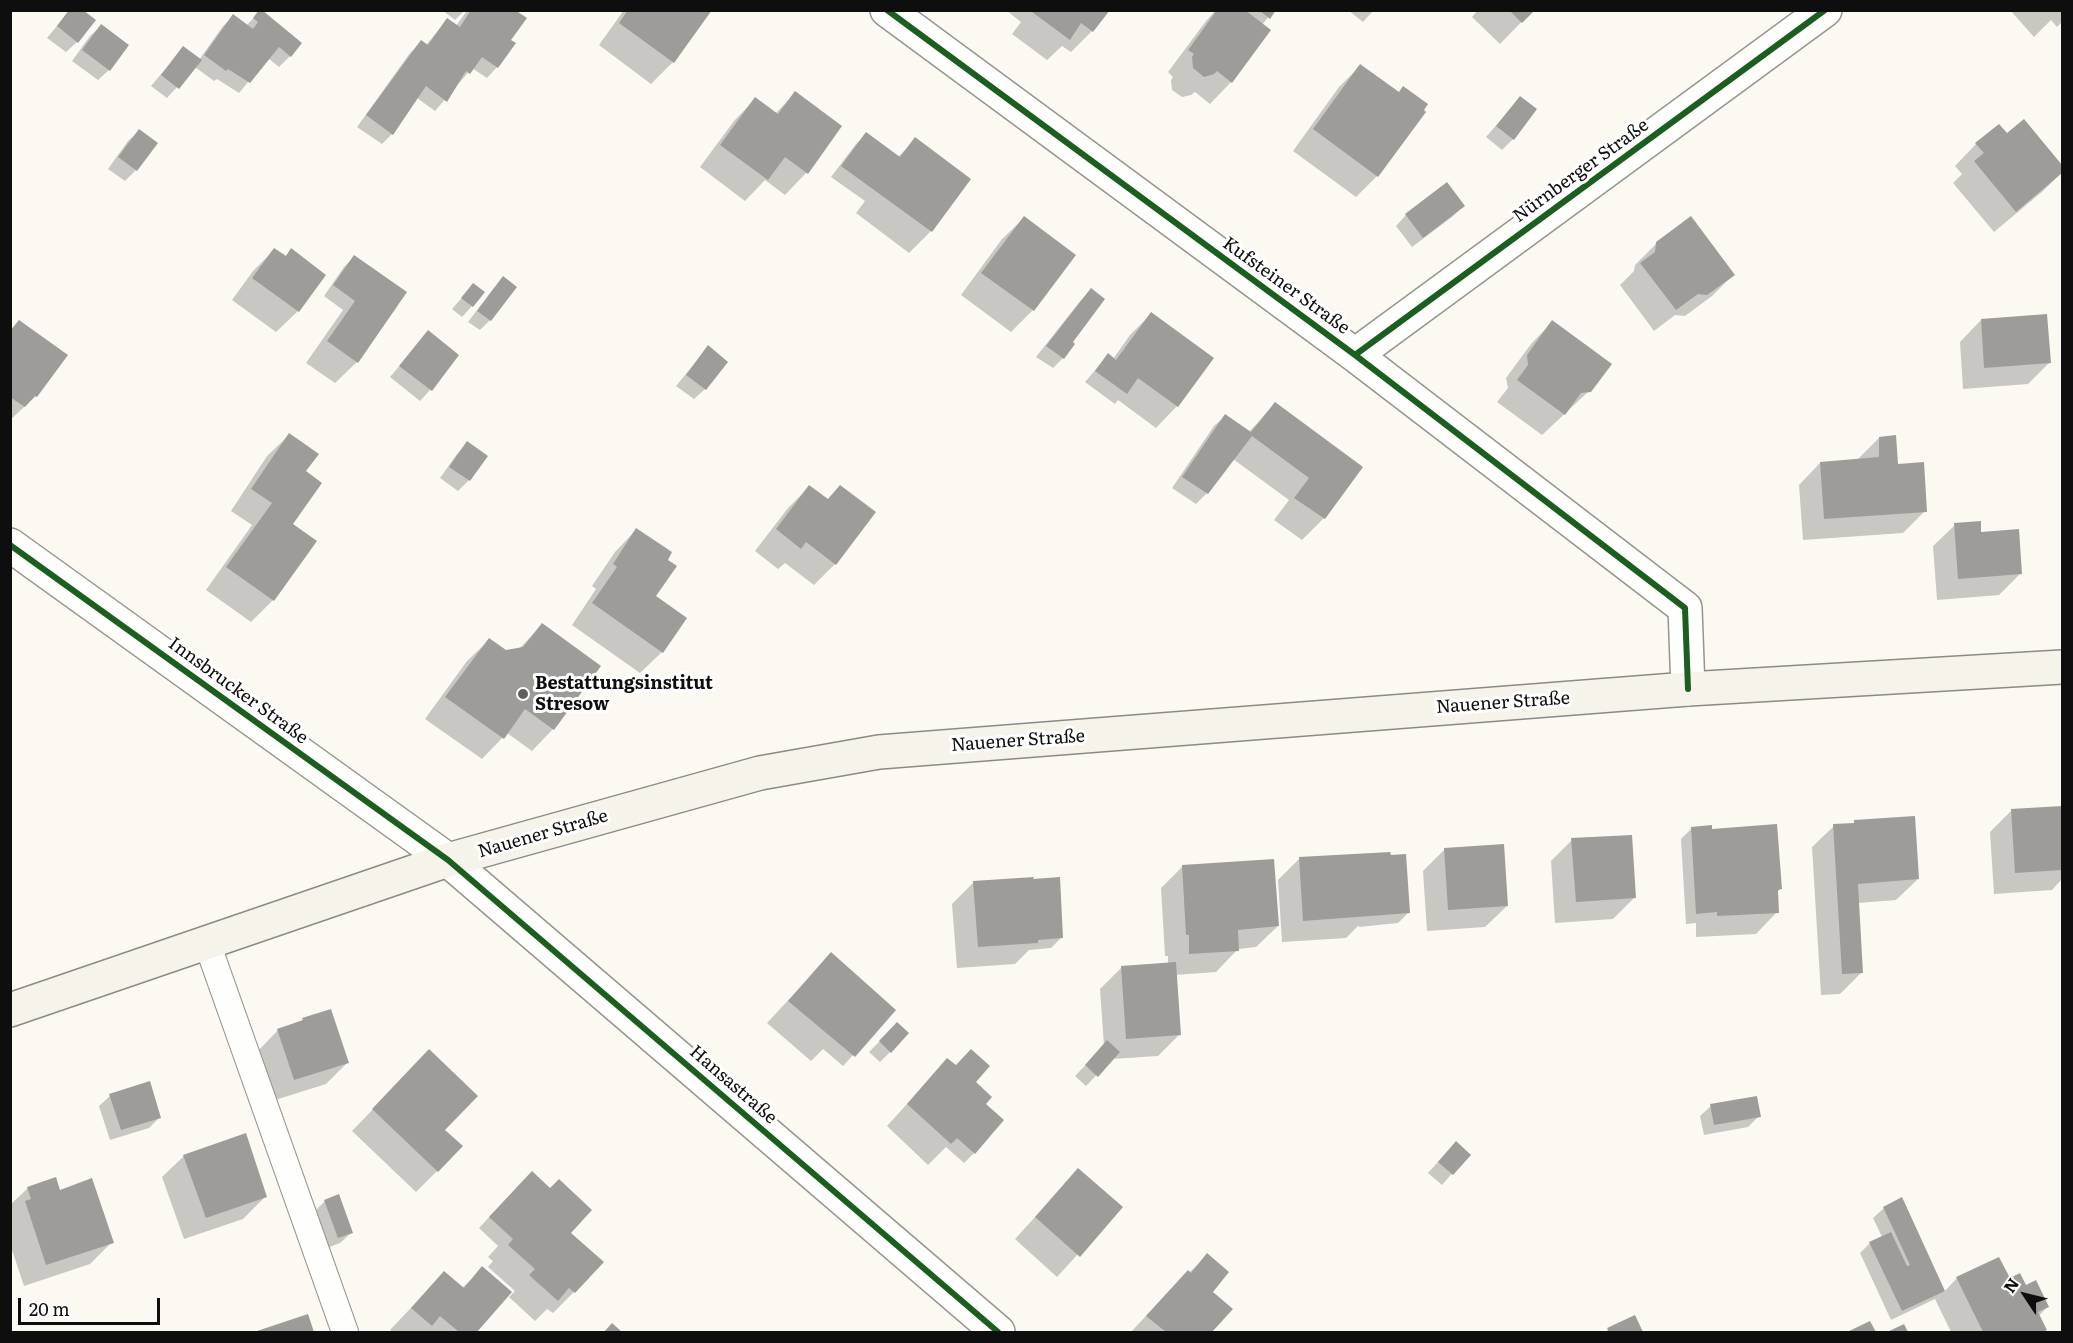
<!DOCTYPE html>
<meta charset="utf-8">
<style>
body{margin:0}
#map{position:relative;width:2073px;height:1343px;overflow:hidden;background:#fbf9f2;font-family:Literata,serif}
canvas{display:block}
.frame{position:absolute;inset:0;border:12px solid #0e0e0e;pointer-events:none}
.north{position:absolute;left:1995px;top:1265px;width:60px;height:60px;-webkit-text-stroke:4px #fff;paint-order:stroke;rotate:305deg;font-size:16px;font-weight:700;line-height:24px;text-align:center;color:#0e0e0e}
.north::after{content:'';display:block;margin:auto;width:21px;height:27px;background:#0e0e0e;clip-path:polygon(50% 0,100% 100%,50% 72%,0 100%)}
.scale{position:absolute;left:18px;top:1298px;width:142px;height:27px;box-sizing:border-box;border:3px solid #0e0e0e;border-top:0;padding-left:8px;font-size:18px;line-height:21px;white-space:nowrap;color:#0e0e0e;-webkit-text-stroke:4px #fff;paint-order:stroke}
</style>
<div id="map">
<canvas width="2073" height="1343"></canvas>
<div class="frame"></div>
<div class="north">N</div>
<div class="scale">20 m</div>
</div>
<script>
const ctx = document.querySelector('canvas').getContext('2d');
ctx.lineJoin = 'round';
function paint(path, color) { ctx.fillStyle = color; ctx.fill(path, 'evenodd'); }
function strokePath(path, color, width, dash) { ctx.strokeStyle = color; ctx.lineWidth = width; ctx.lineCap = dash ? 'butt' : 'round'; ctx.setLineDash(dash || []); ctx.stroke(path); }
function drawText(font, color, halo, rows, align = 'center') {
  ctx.font = font + ' Literata,serif'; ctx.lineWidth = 6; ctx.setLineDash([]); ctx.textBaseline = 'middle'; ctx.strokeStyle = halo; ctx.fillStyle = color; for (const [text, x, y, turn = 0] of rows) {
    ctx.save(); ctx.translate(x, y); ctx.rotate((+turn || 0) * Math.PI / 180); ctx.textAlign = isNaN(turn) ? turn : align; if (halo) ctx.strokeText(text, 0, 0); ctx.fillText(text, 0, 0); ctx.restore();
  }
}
const shadow = new Path2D(`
 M 70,10 L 77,42 L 66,52 L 47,38 Z
 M 442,10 L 513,10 L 509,41 L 497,67 L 487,78 L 472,68 L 435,111 L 417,98 L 392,134 L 382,144 L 357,127 L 410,53 L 421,42 L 426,45 L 447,20 L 456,26 L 466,12 L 464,11 L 455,20 Z
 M 624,10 L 710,10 L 673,62 L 651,84 L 599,45 Z
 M 1006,10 L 1108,10 L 1092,31 L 1071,52 L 1062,46 L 1047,60 L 1012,34 L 1021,22 Z
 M 1216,10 L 1274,10 L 1262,25 L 1269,30 L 1231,82 L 1210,104 L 1195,92 L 1191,95 L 1182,97 L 1172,90 L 1171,80 L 1173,77 L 1168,72 L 1206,21 Z
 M 1348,10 L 1374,10 L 1363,22 Z
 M 1478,10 L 1533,10 L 1500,44 L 1472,17 Z
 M 2010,10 L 2062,10 L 2062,22 L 2057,27 L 2051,20 L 2034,37 Z
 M 260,11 L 290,56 L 279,67 L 268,58 L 239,93 L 217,79 L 214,81 L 195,67 L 167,98 L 151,86 L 183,48 L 199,60 L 223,26 L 234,16 L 246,26 Z
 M 101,26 L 109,70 L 98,80 L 72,61 L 90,36 Z
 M 1360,66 L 1422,110 L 1377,176 L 1356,197 L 1293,151 L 1339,87 Z
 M 795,93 L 840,126 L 806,173 L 785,195 L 765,180 L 745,201 L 700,167 L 734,121 L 755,99 L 775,114 Z
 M 1520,98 L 1513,139 L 1502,150 L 1486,137 Z
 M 2024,121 L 2062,167 L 2062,172 L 2043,191 L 1994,232 L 1953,183 L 1962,174 L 1955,166 L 1976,144 L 2007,135 Z
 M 139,131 L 155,143 L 136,170 L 125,181 L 108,169 L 128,141 Z
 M 866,134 L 898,157 L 916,139 L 969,179 L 931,231 L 909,253 L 856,213 L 865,201 L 831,177 L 856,144 Z
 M 1463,206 L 1452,217 L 1412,247 L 1396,226 L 1406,215 Z
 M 1024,218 L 1074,255 L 1033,310 L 1011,332 L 961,295 L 1002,239 Z
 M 1657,243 L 1733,275 L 1712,296 L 1685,316 L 1675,315 L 1654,331 L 1620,285 L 1634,271 L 1635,265 Z
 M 274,250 L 285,257 L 291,250 L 298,311 L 276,332 L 232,300 L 253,271 Z
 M 354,257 L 357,362 L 335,383 L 306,363 L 343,310 L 324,296 L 344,267 Z
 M 504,278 L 490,320 L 480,330 L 468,322 L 493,289 Z
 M 473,285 L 472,306 L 462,317 L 452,309 Z
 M 1091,290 L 1071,343 L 1063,358 L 1053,368 L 1036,357 L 1081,300 Z
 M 1151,314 L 1177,406 L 1156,428 L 1118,400 L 1115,404 L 1085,382 L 1108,355 L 1113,359 L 1130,335 Z
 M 1981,320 L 2049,363 L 2028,384 L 1963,389 L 1960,342 Z
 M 1552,322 L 1589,391 L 1542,435 L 1497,402 L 1508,388 L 1506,378 L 1531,344 Z
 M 10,331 L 36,396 L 10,420 Z
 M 428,332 L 457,355 L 430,390 L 420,401 L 390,377 Z
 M 708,347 L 705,389 L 694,399 L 676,386 Z
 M 1275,404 L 1361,467 L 1324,518 L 1302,540 L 1274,520 L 1289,500 L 1233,459 L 1207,493 L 1196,504 L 1172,488 L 1214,426 L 1225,416 L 1249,432 Z
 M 289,435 L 304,471 L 291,524 L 315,541 L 273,600 L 251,622 L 206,590 L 252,525 L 231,511 L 267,456 Z
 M 1879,438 L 1925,511 L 1903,533 L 1803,540 L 1799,485 L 1820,463 L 1857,460 Z
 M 467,443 L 469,480 L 458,491 L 440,478 L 457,454 Z
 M 809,487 L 827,500 L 840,487 L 835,564 L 814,585 L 785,563 L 778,569 L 755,551 L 788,508 Z
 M 1955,525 L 1979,534 L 2020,574 L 1999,595 L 1937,600 L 1933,546 Z
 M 636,530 L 654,597 L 662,652 L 640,673 L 572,625 L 596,589 L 592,586 L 615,552 Z
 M 542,625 L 553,729 L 532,751 L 507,733 L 482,759 L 425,719 L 467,661 L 489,640 L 506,652 L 518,650 Z
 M 2062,807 L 2062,879 L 2052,890 L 1994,894 L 1990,832 L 2011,811 Z
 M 1855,822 L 1918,879 L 1896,900 L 1858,903 L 1862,972 L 1840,994 L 1821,995 L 1812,847 L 1834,826 L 1852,825 Z
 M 1692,828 L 1711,830 L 1780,889 L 1776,893 L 1777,912 L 1756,934 L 1696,937 L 1696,923 L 1686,924 L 1681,839 Z
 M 1572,840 L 1634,898 L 1613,919 L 1555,923 L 1551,861 Z
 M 1445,849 L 1507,906 L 1485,927 L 1427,931 L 1423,871 Z
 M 1299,859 L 1409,912 L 1398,923 L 1359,927 L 1359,925 L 1346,938 L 1282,942 L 1278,880 Z
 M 1183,866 L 1278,926 L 1256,947 L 1238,949 L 1216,972 L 1175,975 L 1179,1035 L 1158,1056 L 1112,1059 L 1086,1086 L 1075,1076 L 1104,1046 L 1100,989 L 1122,967 L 1168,964 L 1168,956 L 1165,956 L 1161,888 Z
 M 974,882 L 1062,937 L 1051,948 L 1029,950 L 1015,964 L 957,968 L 952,904 Z
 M 831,954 L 894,1010 L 843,1066 L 823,1049 L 811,1061 L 767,1023 Z
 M 303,1020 L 347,1063 L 326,1084 L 272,1101 L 257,1052 L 278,1030 L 300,1023 Z
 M 897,1024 L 890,1052 L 880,1062 L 869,1052 Z
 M 947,1060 L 973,1083 L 977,1112 L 974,1153 L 964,1163 L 946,1147 L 928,1165 L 887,1126 Z
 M 408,1073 L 443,1130 L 461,1147 L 416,1192 L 352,1131 Z
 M 110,1096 L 160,1117 L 149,1128 L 110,1140 L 99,1106 Z
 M 1711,1106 L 1759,1116 L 1748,1127 L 1704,1135 L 1700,1116 Z
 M 1445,1154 L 1468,1155 L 1442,1185 L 1428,1173 Z
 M 184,1156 L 265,1197 L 243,1219 L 184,1239 L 162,1177 Z
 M 1078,1170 L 1121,1207 L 1057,1277 L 1015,1239 Z
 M 521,1183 L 569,1233 L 574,1292 L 553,1313 L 547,1309 L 535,1321 L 509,1297 L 515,1291 L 488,1267 L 493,1261 L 488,1257 L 498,1246 L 479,1228 Z
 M 28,1188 L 59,1192 L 112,1242 L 90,1264 L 24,1286 L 10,1244 L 10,1205 Z
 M 1901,1199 L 1944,1292 L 1957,1278 L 2025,1287 L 2047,1307 L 2039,1316 L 2046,1330 L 2043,1332 L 1951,1332 L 1935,1299 L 1891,1320 L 1860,1253 L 1870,1243 L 1882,1237 L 1873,1218 L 1884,1208 Z
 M 325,1201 L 351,1233 L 340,1243 L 327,1248 L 314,1212 Z
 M 1208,1255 L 1210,1292 L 1230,1309 L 1210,1332 L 1131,1332 L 1167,1293 Z
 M 482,1269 L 509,1292 L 475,1332 L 393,1332 L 390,1330 L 444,1273 L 462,1288 Z
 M 307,1316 L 312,1332 L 258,1332 Z
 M 1634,1317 L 1641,1332 L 1605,1332 L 1608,1330 Z`);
const building = new Path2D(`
 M 69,10 L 83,10 L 96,20 L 78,43 L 57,26 Z
 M 259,10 L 262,10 L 302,43 L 291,57 L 279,47 L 250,83 L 228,69 L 226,71 L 204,55 L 233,14 L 253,29 L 258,22 L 253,18 Z
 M 471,10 L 515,10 L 527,18 L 511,40 L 516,43 L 498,68 L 482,57 L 470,74 L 466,71 L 447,102 L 426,86 L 393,135 L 366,115 L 421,40 L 428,45 L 447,18 L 460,27 Z
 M 628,10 L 712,10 L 674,63 L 619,23 Z
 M 1033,10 L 1110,10 L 1093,32 L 1081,23 L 1070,40 L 1032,12 Z
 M 1217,10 L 1245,10 L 1271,30 L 1232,83 L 1217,71 L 1214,74 L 1204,77 L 1193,68 L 1192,57 L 1194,54 L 1188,50 Z
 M 1259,10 L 1276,10 L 1270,19 Z
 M 1509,10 L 1535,10 L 1522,23 Z
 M 101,24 L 129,45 L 110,71 L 82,50 Z
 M 183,46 L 202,60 L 179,89 L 161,75 Z
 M 1360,64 L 1399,92 L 1403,86 L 1428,104 L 1424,110 L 1426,112 L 1378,177 L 1313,129 Z
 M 795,91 L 842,126 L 808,174 L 785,157 L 768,180 L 720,145 L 755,97 L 778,114 Z
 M 1520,96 L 1537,109 L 1514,140 L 1496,126 Z
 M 2024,119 L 2062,165 L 2062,173 L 2016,212 L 1974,161 L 1984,153 L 1975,143 L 1999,124 L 2007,133 Z
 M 139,129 L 158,143 L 137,171 L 118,157 Z
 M 866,132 L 900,157 L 915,137 L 971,179 L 932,232 L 841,166 Z
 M 1447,182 L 1465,206 L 1423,238 L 1405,214 Z
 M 1024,216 L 1076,255 L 1034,311 L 981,273 Z
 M 1691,216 L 1735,275 L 1707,295 L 1698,294 L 1676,310 L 1640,263 L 1655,252 L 1656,242 Z
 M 274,248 L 286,256 L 291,248 L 326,275 L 299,312 L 252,278 Z
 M 354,255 L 407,292 L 358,363 L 327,341 L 355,301 L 333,285 Z
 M 503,276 L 517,287 L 491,321 L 477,311 Z
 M 473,283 L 485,292 L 473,307 L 461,298 Z
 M 1091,288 L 1105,299 L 1073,342 L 1075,344 L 1064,359 L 1046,346 Z
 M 1151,312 L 1214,358 L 1178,407 L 1138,378 L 1127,394 L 1095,371 L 1108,353 L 1116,360 Z
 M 2047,314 L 2051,363 L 1984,368 L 1981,319 Z
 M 19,320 L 68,355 L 37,397 L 35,396 L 25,407 L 10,397 L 10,331 Z
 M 1552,320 L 1612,364 L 1591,392 L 1581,393 L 1565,415 L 1517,380 L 1528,365 L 1527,355 Z
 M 428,330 L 459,355 L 432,391 L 399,366 Z
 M 708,345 L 728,362 L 706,390 L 686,375 Z
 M 1275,402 L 1363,467 L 1325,519 L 1294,498 L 1309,478 L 1252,436 L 1208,494 L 1182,477 L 1225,414 L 1251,432 Z
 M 289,433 L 319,454 L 306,471 L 322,483 L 293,524 L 317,541 L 274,601 L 226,567 L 272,503 L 251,489 Z
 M 1896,435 L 1898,464 L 1924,462 L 1927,512 L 1824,519 L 1820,462 L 1879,457 L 1879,437 Z
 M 467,441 L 488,456 L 470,481 L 449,467 Z
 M 809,485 L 828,499 L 840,485 L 876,512 L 836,565 L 806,542 L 801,549 L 776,529 Z
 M 1981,521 L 1981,532 L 2019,529 L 2022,574 L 1958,579 L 1954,523 Z
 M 636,528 L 672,552 L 668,560 L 677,566 L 656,596 L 687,618 L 663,653 L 592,603 L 617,567 L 613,564 Z
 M 542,623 L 601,666 L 554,730 L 525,709 L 504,739 L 445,697 L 489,638 L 506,650 L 523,647 Z
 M 2062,806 L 2062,870 L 2015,873 L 2011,809 Z
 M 1915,816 L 1919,879 L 1858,884 L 1863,973 L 1842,974 L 1833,824 L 1854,823 L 1854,820 Z
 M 1777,824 L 1782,889 L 1778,890 L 1779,913 L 1717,916 L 1717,912 L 1696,914 L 1691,827 L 1712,825 L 1712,829 Z
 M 1632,835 L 1636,898 L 1576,902 L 1571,838 Z
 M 1504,844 L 1508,906 L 1448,910 L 1444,848 Z
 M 1390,852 L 1391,855 L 1406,854 L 1410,913 L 1303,921 L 1299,857 Z
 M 1274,859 L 1279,926 L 1238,930 L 1239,951 L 1189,954 L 1189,935 L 1186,935 L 1182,865 Z
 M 1034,877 L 1033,879 L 1060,877 L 1063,938 L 1038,940 L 1038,943 L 978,947 L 973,881 Z
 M 831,952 L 896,1010 L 855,1057 L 788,1001 Z
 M 1176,962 L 1181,1035 L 1126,1039 L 1121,966 Z
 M 331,1009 L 349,1063 L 294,1080 L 277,1029 L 303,1020 L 302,1018 Z
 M 897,1022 L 909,1033 L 891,1053 L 879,1041 Z
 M 1107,1040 L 1120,1052 L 1098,1077 L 1085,1065 Z
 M 429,1049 L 478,1096 L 445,1130 L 463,1146 L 438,1172 L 372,1109 Z
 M 971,1049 L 990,1066 L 976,1082 L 992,1097 L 986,1104 L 1004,1120 L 975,1154 L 957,1138 L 951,1144 L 907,1104 L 947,1058 L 956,1065 Z
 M 150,1081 L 161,1118 L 121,1130 L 109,1094 Z
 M 1757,1096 L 1761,1117 L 1714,1125 L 1710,1104 Z
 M 246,1133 L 267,1197 L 206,1218 L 183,1155 Z
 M 1456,1141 L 1471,1155 L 1453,1175 L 1438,1162 Z
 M 1078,1168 L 1123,1207 L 1080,1257 L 1035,1217 Z
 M 532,1171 L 550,1188 L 559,1179 L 592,1210 L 571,1233 L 604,1262 L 575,1293 L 569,1288 L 558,1301 L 529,1275 L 535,1269 L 508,1245 L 513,1239 L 489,1217 Z
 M 56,1177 L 60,1190 L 92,1178 L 114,1243 L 46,1265 L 25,1201 L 31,1199 L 27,1187 Z
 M 339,1194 L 353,1233 L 338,1238 L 324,1200 Z
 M 1902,1197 L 1945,1291 L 1902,1311 L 1869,1242 L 1891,1232 L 1907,1266 L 1910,1265 L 1883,1207 Z
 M 1207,1253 L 1229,1272 L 1213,1292 L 1233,1309 L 1212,1332 L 1166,1332 L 1146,1316 L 1188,1270 L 1191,1273 Z
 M 1999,1257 L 2010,1278 L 2020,1273 L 2026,1285 L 2036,1280 L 2049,1307 L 2038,1312 L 2047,1330 L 2043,1332 L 1983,1332 L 1956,1277 Z
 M 482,1266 L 512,1292 L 477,1332 L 459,1332 L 440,1316 L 432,1326 L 411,1308 L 444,1271 L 464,1288 Z
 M 308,1314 L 314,1332 L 254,1332 Z
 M 1635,1315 L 1643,1332 L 1609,1332 L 1607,1328 Z
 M 1870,1321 L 1876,1332 L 1847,1332 Z
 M 612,1323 L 622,1332 L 604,1332 Z
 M 1904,1324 L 1908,1332 L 1887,1332 Z`);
const service = new Path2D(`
 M 207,943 L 345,1332`);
const minor = new Path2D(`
 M 887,10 L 1355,355 L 1685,608 L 1688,689
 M 1355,355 L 1825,10
 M 10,545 L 448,860 L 998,1332`);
const secondary = new Path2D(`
 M 10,1010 L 448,860 L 760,773 L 879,752 L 1688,689 L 2062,667`);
const cycleway = new Path2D(`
 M 887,10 L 1355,355 L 1685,608 L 1688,689
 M 1355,355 L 1825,10
 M 10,545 L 448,860 L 998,1332`);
const markers = [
 [523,694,6,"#61605e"]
];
const streetNames = [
 ["Nürnberger Straße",1581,171,-36],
 ["Kufsteiner Straße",1286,286,36],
 ["Innsbrucker Straße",238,691,36],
 ["Nauener Straße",1503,703,-4],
 ["Nauener Straße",1018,741,-4],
 ["Nauener Straße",543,834,-16],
 ["Hansastraße",733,1085,41]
];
const poiNames = [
 ["Bestattungsinstitut",535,684],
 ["Stresow",535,705]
];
paint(shadow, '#0003');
paint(building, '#9e9c98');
strokePath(service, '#959491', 28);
strokePath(minor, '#959491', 36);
strokePath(secondary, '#8b8a87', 36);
strokePath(service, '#fefefd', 26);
strokePath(minor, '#fefefd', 33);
strokePath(secondary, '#f5f3ea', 33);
strokePath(cycleway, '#1b5e20', 6);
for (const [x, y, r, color] of markers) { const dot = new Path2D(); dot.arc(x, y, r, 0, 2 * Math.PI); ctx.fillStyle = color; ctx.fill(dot); strokePath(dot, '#fff', 2); }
drawText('18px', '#0e0e0e', '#fff', streetNames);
drawText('bold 18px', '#0e0e0e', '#fff', poiNames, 'left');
</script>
